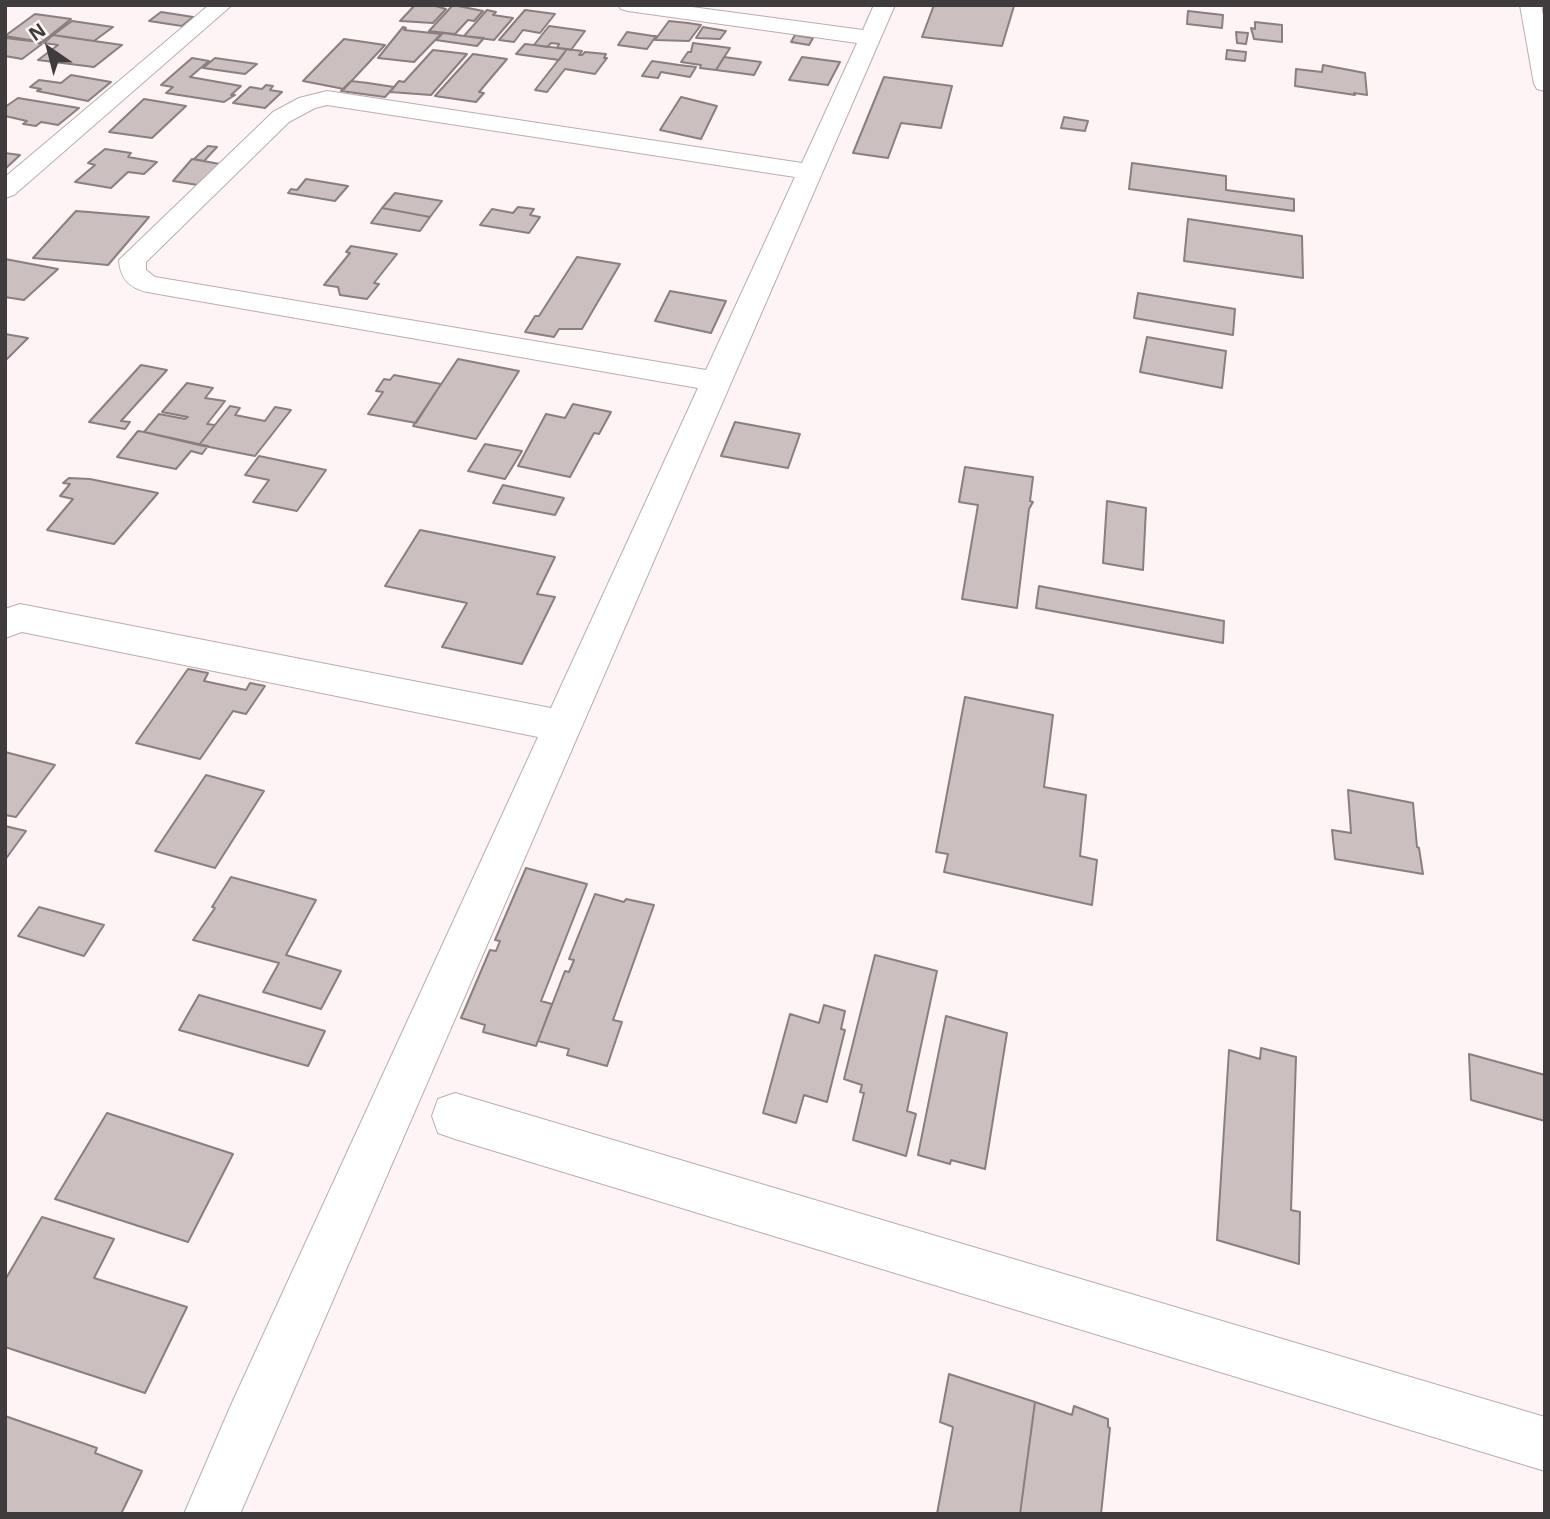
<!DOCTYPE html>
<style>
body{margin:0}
#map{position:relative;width:1550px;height:1519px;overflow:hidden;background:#fef3f5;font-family:"Noto Sans",sans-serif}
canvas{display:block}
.frame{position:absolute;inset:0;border:7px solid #403c3d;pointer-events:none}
.north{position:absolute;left:14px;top:14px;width:70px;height:70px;-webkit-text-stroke:5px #fef3f5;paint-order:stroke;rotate:325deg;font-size:19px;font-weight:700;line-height:28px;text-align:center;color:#403c3d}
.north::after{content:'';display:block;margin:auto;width:24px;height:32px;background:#403c3d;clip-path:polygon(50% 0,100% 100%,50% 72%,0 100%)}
</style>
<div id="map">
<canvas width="1550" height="1519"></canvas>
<div class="frame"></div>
<div class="north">N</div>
</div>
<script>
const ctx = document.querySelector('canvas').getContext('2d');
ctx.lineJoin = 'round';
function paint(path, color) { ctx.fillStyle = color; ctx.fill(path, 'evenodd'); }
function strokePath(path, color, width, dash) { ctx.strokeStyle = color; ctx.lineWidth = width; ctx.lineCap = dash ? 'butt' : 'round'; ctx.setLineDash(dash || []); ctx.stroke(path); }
const building = new Path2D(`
 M 415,5 L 432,5 L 446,9 L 433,23 L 400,21 Z
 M 453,5 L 483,11 L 474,21 L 468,20 L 455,34 L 429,31 Z
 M 934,5 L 1007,5 L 1014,6 L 1002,46 L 922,37 Z
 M 487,10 L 496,12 L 493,15 L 513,18 L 494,40 L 464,36 Z
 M 525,10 L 555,14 L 540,33 L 523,30 L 514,42 L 499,40 Z
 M 1188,11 L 1223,15 L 1222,28 L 1187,24 Z
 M 161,12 L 193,17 L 182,26 L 149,21 Z
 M 35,14 L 71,19 L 42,42 L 5,36 Z
 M 72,21 L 113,27 L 94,41 L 53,35 Z
 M 669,21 L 688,23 L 701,25 L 689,41 L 655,40 Z
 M 1255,22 L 1282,25 L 1282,42 L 1254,39 L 1251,28 L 1255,29 Z
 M 549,26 L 585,31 L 571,50 L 557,48 L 559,44 L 551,43 L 547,47 L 534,45 Z
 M 403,27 L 406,28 L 404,30 L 441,34 L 414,62 L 378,58 Z
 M 703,27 L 726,31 L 720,39 L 696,38 Z
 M 627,32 L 653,36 L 656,36 L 647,49 L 618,45 Z
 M 1236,32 L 1248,33 L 1246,44 L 1237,43 Z
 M 443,33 L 464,36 L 484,38 L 477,46 L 436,40 Z
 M 53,35 L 66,37 L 122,45 L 94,67 L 38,60 L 58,45 L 44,43 Z
 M 795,35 L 813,38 L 809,45 L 791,42 Z
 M 5,38 L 40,42 L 38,43 L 42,44 L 22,59 L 5,56 Z
 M 344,39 L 385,45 L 344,89 L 303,81 Z
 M 693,43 L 730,48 L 716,70 L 700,68 L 701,65 L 681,62 L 688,52 L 691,52 Z
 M 525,44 L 534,45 L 567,49 L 559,60 L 516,54 Z
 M 567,49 L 582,51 L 579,55 L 582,55 L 585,52 L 606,54 L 604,58 L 607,58 L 595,74 L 565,69 L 547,92 L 535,90 Z
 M 433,50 L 467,54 L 431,95 L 390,92 L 399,81 L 404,82 Z
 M 1227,50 L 1246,52 L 1245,61 L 1226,59 Z
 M 473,54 L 507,59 L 479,92 L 484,93 L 476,102 L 435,96 Z
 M 724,57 L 761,62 L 754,75 L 716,70 Z
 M 802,57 L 840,62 L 828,85 L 789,80 Z
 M 192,58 L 209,61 L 190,77 L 241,86 L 231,95 L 235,95 L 224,102 L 166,93 L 173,87 L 161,85 Z
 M 215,58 L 257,64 L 245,74 L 203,68 Z
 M 652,61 L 679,65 L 696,67 L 690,77 L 661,72 L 658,78 L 642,76 Z
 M 1323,65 L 1365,73 L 1367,95 L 1354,93 L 1355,95 L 1295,86 L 1296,69 L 1322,72 Z
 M 71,75 L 111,82 L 88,101 L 37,91 L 41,89 L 30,87 L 39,80 L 61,83 Z
 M 884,77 L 952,86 L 941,128 L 901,123 L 888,158 L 853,153 Z
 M 351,81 L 368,83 L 394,87 L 385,97 L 341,91 Z
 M 266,85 L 273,86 L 270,90 L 282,92 L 265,108 L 233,103 L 250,87 L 262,89 Z
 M 681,97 L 717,106 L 701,139 L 660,130 Z
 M 18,98 L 30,100 L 79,108 L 58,125 L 41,122 L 36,126 L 23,124 L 27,121 L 5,116 L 5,107 Z
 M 144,99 L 186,106 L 152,138 L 109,132 Z
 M 1064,117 L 1088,121 L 1085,131 L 1061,128 Z
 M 208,146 L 217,147 L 204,161 L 194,159 Z
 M 105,149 L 131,153 L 128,157 L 157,162 L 144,174 L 128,172 L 111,188 L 75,182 L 95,165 L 88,163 Z
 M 5,153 L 20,155 L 5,169 Z
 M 192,159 L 220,164 L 198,185 L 173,181 Z
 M 1132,163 L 1226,176 L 1226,190 L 1294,199 L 1294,211 L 1129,189 Z
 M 306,179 L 348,186 L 335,201 L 288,193 L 291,189 L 297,190 Z
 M 395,193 L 442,201 L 430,217 L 382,208 Z
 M 518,207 L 534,209 L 530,215 L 540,217 L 529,233 L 480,225 L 492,209 L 513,213 Z
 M 382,208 L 430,217 L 420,231 L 371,223 Z
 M 76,211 L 149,217 L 108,265 L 33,258 Z
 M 1188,219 L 1302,236 L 1303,278 L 1184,261 Z
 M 351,246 L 397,254 L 374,283 L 379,284 L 367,299 L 340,295 L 338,287 L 324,285 L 350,253 L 346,252 Z
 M 577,257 L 620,264 L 582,329 L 559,329 L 554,337 L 525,332 L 535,316 L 539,316 Z
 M 5,259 L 58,269 L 24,300 L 5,297 Z
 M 670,291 L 726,301 L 711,333 L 655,321 Z
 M 1138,293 L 1235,309 L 1233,335 L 1134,318 Z
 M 5,334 L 28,338 L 5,361 Z
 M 1147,337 L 1226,351 L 1222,388 L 1140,372 Z
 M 458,359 L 519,371 L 476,439 L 413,426 Z
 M 141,365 L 167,370 L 121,421 L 130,422 L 125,429 L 89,422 Z
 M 394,375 L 441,384 L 416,423 L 368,414 L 383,392 L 376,391 L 384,379 L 390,380 Z
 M 187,383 L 213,388 L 205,398 L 225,401 L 207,424 L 215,425 L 199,445 L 144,432 L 159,414 L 185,419 L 188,417 L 162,412 Z
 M 573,404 L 611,412 L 599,434 L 594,433 L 570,477 L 518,466 L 546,414 L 565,418 Z
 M 230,406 L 240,408 L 235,415 L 265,421 L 275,407 L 291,410 L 255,456 L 199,445 Z
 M 735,422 L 800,434 L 788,468 L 721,456 Z
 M 138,431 L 144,432 L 208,446 L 202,454 L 191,451 L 176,469 L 117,457 Z
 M 485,444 L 522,451 L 505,479 L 468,471 Z
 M 259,456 L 283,461 L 326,470 L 297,511 L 253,502 L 269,480 L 245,475 Z
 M 965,467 L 1033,477 L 1030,501 L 1033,502 L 1029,509 L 1017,608 L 962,599 L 978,505 L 959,502 Z
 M 69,478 L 90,479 L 158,493 L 114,544 L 47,530 L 73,499 L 60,496 L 70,484 L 63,483 Z
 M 503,485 L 564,498 L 555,515 L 493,503 Z
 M 1107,501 L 1146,508 L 1143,570 L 1103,563 Z
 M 420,530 L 555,557 L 537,594 L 555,597 L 522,664 L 442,647 L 467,603 L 385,586 Z
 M 1039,586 L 1224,621 L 1223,643 L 1036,608 Z
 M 188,669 L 208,673 L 204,681 L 246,690 L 250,683 L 265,686 L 246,714 L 233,711 L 200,759 L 136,743 Z
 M 965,697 L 1053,715 L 1044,787 L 1086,795 L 1080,856 L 1097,860 L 1092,905 L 944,872 L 948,854 L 936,852 Z
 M 5,752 L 55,765 L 16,817 L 5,815 Z
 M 206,775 L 264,791 L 215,868 L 155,851 Z
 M 1348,790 L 1413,803 L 1417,847 L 1419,848 L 1423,874 L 1335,859 L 1332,830 L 1351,833 Z
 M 5,826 L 26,831 L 5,860 Z
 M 526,868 L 587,884 L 541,1001 L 552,1004 L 536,1046 L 483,1032 L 485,1025 L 461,1018 L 490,950 L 496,951 L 500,941 L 495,940 Z
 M 231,877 L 316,900 L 286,955 L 341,971 L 321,1009 L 263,992 L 279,963 L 193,940 L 215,908 L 212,907 Z
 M 595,894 L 624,902 L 626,899 L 654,905 L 613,1020 L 622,1022 L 607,1066 L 567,1055 L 569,1049 L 538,1041 L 565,971 L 569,972 L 574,960 L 569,959 Z
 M 39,907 L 104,925 L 84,956 L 18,936 Z
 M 875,955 L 937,971 L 907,1111 L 916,1114 L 906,1156 L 853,1140 L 864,1093 L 860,1092 L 862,1085 L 844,1079 Z
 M 199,995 L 325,1031 L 308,1066 L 179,1030 Z
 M 824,1005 L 845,1011 L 841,1029 L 845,1030 L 827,1102 L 804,1095 L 796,1123 L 763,1113 L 790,1014 L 819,1023 Z
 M 946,1016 L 1007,1033 L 985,1169 L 951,1160 L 950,1164 L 918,1155 Z
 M 1261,1048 L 1296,1057 L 1291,1210 L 1300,1212 L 1299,1264 L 1217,1240 L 1229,1050 L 1260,1059 Z
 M 1469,1054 L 1545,1075 L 1545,1121 L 1471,1100 Z
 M 107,1113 L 233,1154 L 188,1242 L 55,1199 Z
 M 42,1217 L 114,1239 L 94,1278 L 187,1307 L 145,1393 L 5,1347 L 5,1280 Z
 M 949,1374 L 1035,1402 L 1020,1514 L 937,1514 L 953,1427 L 940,1422 Z
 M 1035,1402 L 1072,1415 L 1074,1406 L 1108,1419 L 1108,1427 L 1110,1428 L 1101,1514 L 1020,1514 Z
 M 5,1416 L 97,1448 L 95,1453 L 142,1471 L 121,1514 L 5,1514 Z`);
const minor = new Path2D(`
 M 209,5 L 232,5 L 14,195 L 5,198 L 5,177 Z
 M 618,5 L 677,5 L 863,30 L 874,5 L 895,5 L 240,1514 L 184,1514 L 231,1405 L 538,737 L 22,632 L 5,638 L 5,609 L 20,604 L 551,708 L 698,388 L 147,292 C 129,288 120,278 119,260 L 273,112 L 299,98 L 327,91 L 802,163 L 857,43 L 628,11 L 621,9 ZM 327,105 L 795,177 L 706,370 L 155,277 L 146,270 L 146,262 L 289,122 L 315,108 Z
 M 1520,5 L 1541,5 L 1545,26 L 1545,91 L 1537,89 L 1534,84 Z
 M 455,1093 L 1545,1417 L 1545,1471 L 455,1139 L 438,1133 L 432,1116 L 438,1099 Z`);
paint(building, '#cbc0bf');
strokePath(building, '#897f7e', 2);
strokePath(minor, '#b9aeb1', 2);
paint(minor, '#fff');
</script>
